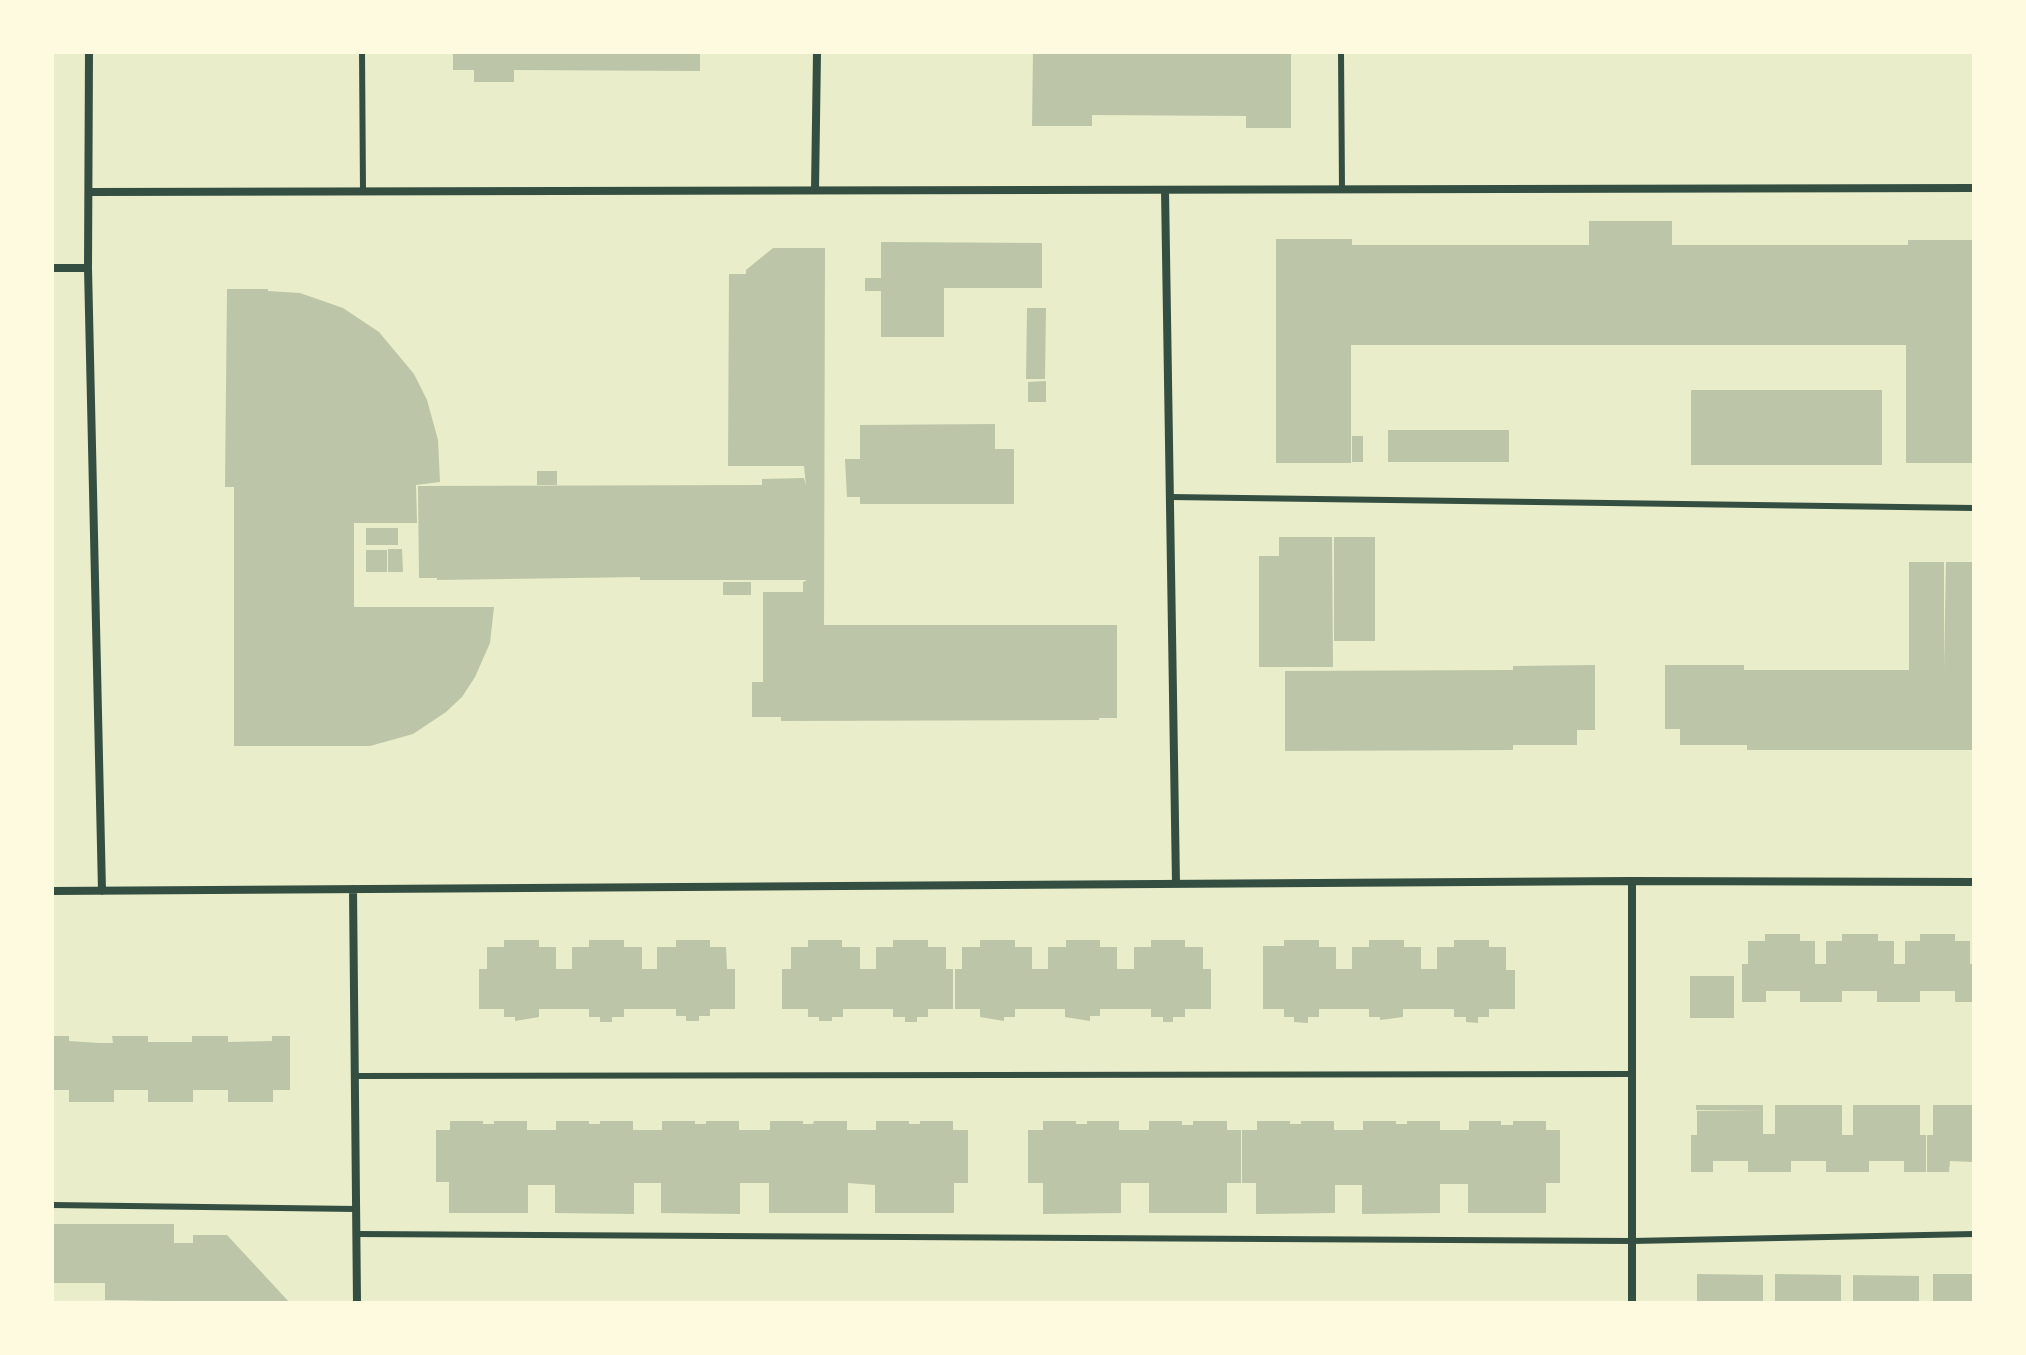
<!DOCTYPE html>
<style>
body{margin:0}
#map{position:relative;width:2026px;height:1355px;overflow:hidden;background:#e9edc9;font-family:Manrope,sans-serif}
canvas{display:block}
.frame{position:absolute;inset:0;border:54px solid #fefae0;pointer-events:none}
</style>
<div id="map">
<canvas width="2026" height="1355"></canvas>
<div class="frame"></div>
</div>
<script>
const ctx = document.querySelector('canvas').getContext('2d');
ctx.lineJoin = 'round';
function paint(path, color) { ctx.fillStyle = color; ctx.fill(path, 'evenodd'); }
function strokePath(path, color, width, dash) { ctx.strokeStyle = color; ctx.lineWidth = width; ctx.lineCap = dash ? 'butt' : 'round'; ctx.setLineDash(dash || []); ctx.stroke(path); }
const building = new Path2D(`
 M 453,52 L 700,52 L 700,71 L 514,70 L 514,82 L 474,82 L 474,70 L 453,70 Z
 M 1033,52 L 1291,52 L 1291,128 L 1246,128 L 1246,116 L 1092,115 L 1092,126 L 1032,126 Z
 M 1589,221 L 1672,221 L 1672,245 L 1908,245 L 1908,240 L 1974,240 L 1974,463 L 1906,463 L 1906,345 L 1351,345 L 1351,463 L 1276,463 L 1276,239 L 1352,239 L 1352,245 L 1589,245 Z
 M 881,242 L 1042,243 L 1042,288 L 944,288 L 944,337 L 881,337 L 881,291 L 865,291 L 865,278 L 881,278 Z
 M 773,248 L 825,248 L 824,625 L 1117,625 L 1117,718 L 1099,718 L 1099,720 L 781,721 L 781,717 L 752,717 L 752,682 L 763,682 L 763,592 L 803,592 L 803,582 L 807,580 L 640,580 L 640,577 L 437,580 L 437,578 L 419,578 L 418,486 L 762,485 L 762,479 L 804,478 L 806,486 L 804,466 L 728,466 L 729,274 L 746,274 L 746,270 Z
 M 227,289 L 268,289 L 268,291 L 300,293 L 343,308 L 379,332 L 414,374 L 427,400 L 438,440 L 440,482 L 416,485 L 417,523 L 354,523 L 354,607 L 494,607 L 490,643 L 475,677 L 462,697 L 446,712 L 413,734 L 370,746 L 234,746 L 234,487 L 225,487 Z
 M 1027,308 L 1046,308 L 1045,379 L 1026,379 Z
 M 1046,381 L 1046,402 L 1028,402 L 1028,382 Z
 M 1691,390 L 1882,390 L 1882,465 L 1691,465 Z
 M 995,424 L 995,449 L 1014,449 L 1014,504 L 860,504 L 860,497 L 847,497 L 845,459 L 860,459 L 860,425 Z
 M 1388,430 L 1509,430 L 1509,462 L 1388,462 Z
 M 1352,436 L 1363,436 L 1363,462 L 1352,462 Z
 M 537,471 L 557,471 L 557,485 L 537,485 Z
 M 366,528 L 398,528 L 398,545 L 366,545 Z
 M 1279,537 L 1332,537 L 1333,667 L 1259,667 L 1259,556 L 1279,556 Z
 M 1334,537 L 1375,537 L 1375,641 L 1334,641 Z
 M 388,549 L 402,549 L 403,572 L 388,572 Z
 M 366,550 L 387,550 L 387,572 L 366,572 Z
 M 1909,562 L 1944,562 L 1944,670 L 1946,562 L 1974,562 L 1972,750 L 1747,750 L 1747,745 L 1680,745 L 1680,729 L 1665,729 L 1665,665 L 1744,665 L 1744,670 L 1909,670 Z
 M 723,582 L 751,582 L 751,595 L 723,595 Z
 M 1595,665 L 1595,730 L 1577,730 L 1577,745 L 1513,745 L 1513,750 L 1285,751 L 1285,671 L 1513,670 L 1513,666 Z
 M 1765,934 L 1800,934 L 1800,941 L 1815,941 L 1815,964 L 1826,964 L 1826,941 L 1842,941 L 1842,934 L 1878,934 L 1878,941 L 1894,941 L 1894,964 L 1905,964 L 1905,941 L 1920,941 L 1920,934 L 1955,934 L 1955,941 L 1970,941 L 1970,964 L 1974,964 L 1974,1002 L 1955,1002 L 1955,991 L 1920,991 L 1920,1002 L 1877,1002 L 1877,991 L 1842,991 L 1842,1002 L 1800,1002 L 1800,991 L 1766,991 L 1766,1002 L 1742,1002 L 1742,964 L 1748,964 L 1748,941 L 1765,941 Z
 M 504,940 L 539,940 L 539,947 L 556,947 L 556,969 L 572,969 L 572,947 L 589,947 L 589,940 L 624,940 L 624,947 L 642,947 L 642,969 L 657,969 L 657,947 L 676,947 L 676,940 L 710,940 L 710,947 L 726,947 L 727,969 L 735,969 L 735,1009 L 710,1009 L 710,1016 L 699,1016 L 699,1021 L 686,1021 L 686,1016 L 676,1016 L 676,1009 L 624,1009 L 624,1017 L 612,1017 L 612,1022 L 600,1022 L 600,1017 L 589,1017 L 589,1009 L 539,1009 L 539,1017 L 515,1021 L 515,1017 L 504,1017 L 504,1009 L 479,1009 L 479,969 L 487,969 L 487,947 L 504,947 Z
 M 808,940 L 842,940 L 842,947 L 860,947 L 860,969 L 876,969 L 876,947 L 893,947 L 893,940 L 928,940 L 928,947 L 946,947 L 946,969 L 953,969 L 953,1009 L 928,1009 L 928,1017 L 917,1017 L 917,1022 L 905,1022 L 905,1017 L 893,1017 L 893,1009 L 843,1009 L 843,1017 L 832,1017 L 832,1021 L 819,1021 L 819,1017 L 808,1017 L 808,1009 L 782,1009 L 782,969 L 791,969 L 791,947 L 808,947 Z
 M 980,940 L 1015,940 L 1015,947 L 1032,947 L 1032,969 L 1048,969 L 1048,947 L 1066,947 L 1066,940 L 1100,940 L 1100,947 L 1117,947 L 1117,969 L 1134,969 L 1134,947 L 1151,947 L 1151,940 L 1185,940 L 1185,947 L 1203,947 L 1203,969 L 1211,969 L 1211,1009 L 1185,1009 L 1185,1017 L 1173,1017 L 1173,1022 L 1163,1022 L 1163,1017 L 1151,1017 L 1151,1009 L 1100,1009 L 1100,1016 L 1090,1016 L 1090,1021 L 1065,1017 L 1065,1009 L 1015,1009 L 1015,1017 L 1004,1017 L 1004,1021 L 980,1017 L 980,1009 L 955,1009 L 955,969 L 962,969 L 962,947 L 980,947 Z
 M 1284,940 L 1319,940 L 1319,947 L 1336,947 L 1336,969 L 1352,969 L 1352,947 L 1369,947 L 1369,940 L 1404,940 L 1404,947 L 1421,947 L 1421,969 L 1437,969 L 1437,947 L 1454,947 L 1454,940 L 1489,940 L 1489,947 L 1506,947 L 1506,970 L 1515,970 L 1515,1009 L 1489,1009 L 1489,1017 L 1478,1017 L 1478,1023 L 1466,1022 L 1466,1017 L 1454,1017 L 1454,1009 L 1403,1009 L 1403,1017 L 1380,1020 L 1380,1017 L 1369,1017 L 1369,1009 L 1319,1009 L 1319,1017 L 1308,1017 L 1308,1023 L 1294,1022 L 1294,1017 L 1284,1017 L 1284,1009 L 1263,1009 L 1263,946 L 1284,946 Z
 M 1690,976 L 1734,976 L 1734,1018 L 1690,1018 Z
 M 52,1036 L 69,1036 L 69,1041 L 99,1043 L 113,1043 L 112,1036 L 148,1036 L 148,1042 L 192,1042 L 192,1036 L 228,1036 L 228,1042 L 272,1041 L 272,1036 L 290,1036 L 290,1090 L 273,1090 L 273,1102 L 228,1102 L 228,1090 L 193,1090 L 193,1102 L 148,1102 L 148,1090 L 114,1090 L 114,1102 L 69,1102 L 69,1090 L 52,1090 Z
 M 1696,1105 L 1763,1105 L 1763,1111 L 1696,1110 Z
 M 1775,1105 L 1842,1105 L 1842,1135 L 1853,1135 L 1853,1105 L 1920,1105 L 1920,1135 L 1926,1135 L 1926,1172 L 1904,1172 L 1904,1161 L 1869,1161 L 1869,1172 L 1826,1172 L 1826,1161 L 1791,1161 L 1791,1172 L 1748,1172 L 1748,1161 L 1713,1161 L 1713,1172 L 1691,1172 L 1691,1135 L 1697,1135 L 1697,1111 L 1763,1111 L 1763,1134 L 1775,1134 Z
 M 1933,1105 L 1974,1105 L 1974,1162 L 1950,1161 L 1949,1172 L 1927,1172 L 1927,1135 L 1933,1135 Z
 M 450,1121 L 483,1121 L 483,1124 L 494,1124 L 494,1121 L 527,1121 L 527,1130 L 556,1130 L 556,1121 L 589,1121 L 589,1124 L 600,1124 L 600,1121 L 633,1121 L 633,1130 L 662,1130 L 662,1121 L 695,1121 L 695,1124 L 706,1124 L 706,1121 L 739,1121 L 739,1130 L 770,1130 L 770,1121 L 803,1121 L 803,1124 L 813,1124 L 814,1121 L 847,1121 L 847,1130 L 876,1130 L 876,1121 L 909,1121 L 909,1124 L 920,1124 L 920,1121 L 953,1121 L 953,1130 L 968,1130 L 968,1183 L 954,1183 L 954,1213 L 875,1213 L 875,1185 L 848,1183 L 848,1213 L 769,1213 L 769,1183 L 740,1183 L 740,1214 L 661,1213 L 661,1183 L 634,1183 L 634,1214 L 555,1213 L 555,1185 L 528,1185 L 528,1213 L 449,1213 L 449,1182 L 436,1182 L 436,1130 L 450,1130 Z
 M 1043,1121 L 1076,1121 L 1076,1124 L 1087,1124 L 1087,1121 L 1119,1121 L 1119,1130 L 1149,1130 L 1149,1121 L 1182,1121 L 1182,1125 L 1193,1125 L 1193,1121 L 1227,1121 L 1227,1130 L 1241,1130 L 1241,1183 L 1227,1183 L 1227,1213 L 1149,1213 L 1149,1183 L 1121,1183 L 1121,1213 L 1043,1214 L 1043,1183 L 1028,1183 L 1028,1130 L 1043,1130 Z
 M 1257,1121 L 1290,1121 L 1290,1124 L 1301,1124 L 1301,1121 L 1334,1121 L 1334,1130 L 1363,1130 L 1363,1121 L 1396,1121 L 1396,1124 L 1407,1124 L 1407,1121 L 1440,1121 L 1440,1130 L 1469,1130 L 1469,1121 L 1501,1121 L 1501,1125 L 1513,1125 L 1513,1121 L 1546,1121 L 1546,1130 L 1560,1130 L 1560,1183 L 1546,1183 L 1546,1213 L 1468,1213 L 1468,1184 L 1440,1184 L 1440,1213 L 1362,1214 L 1362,1185 L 1335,1185 L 1335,1213 L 1256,1214 L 1256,1183 L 1242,1183 L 1242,1130 L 1257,1130 Z
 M 52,1224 L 174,1224 L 174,1243 L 193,1243 L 193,1235 L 227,1235 L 290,1303 L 105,1300 L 105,1283 L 52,1283 Z
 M 1697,1274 L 1763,1275 L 1763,1303 L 1697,1303 Z
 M 1775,1274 L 1841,1275 L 1841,1303 L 1775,1303 Z
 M 1933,1274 L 1974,1274 L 1974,1303 L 1933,1303 Z
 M 1853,1275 L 1919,1276 L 1919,1303 L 1853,1303 Z`);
const service = new Path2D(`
 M 362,52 L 363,191
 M 1341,52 L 1342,190
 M 1170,497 L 1974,508
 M 355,1076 L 1632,1074
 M 52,1205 L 356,1209
 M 356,1234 L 1632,1241 L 1974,1234`);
const minor = new Path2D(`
 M 89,52 L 88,268 L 102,891
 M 815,190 L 817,52
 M 1165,190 L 1176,884
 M 89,192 L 1974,188
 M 52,268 L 88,268
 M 1632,881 L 1632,1303
 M 353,889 L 357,1303
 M 52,891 L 1632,881 L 1974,882`);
paint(building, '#bcc5a7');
strokePath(service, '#344e41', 6);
strokePath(minor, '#344e41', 8);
</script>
